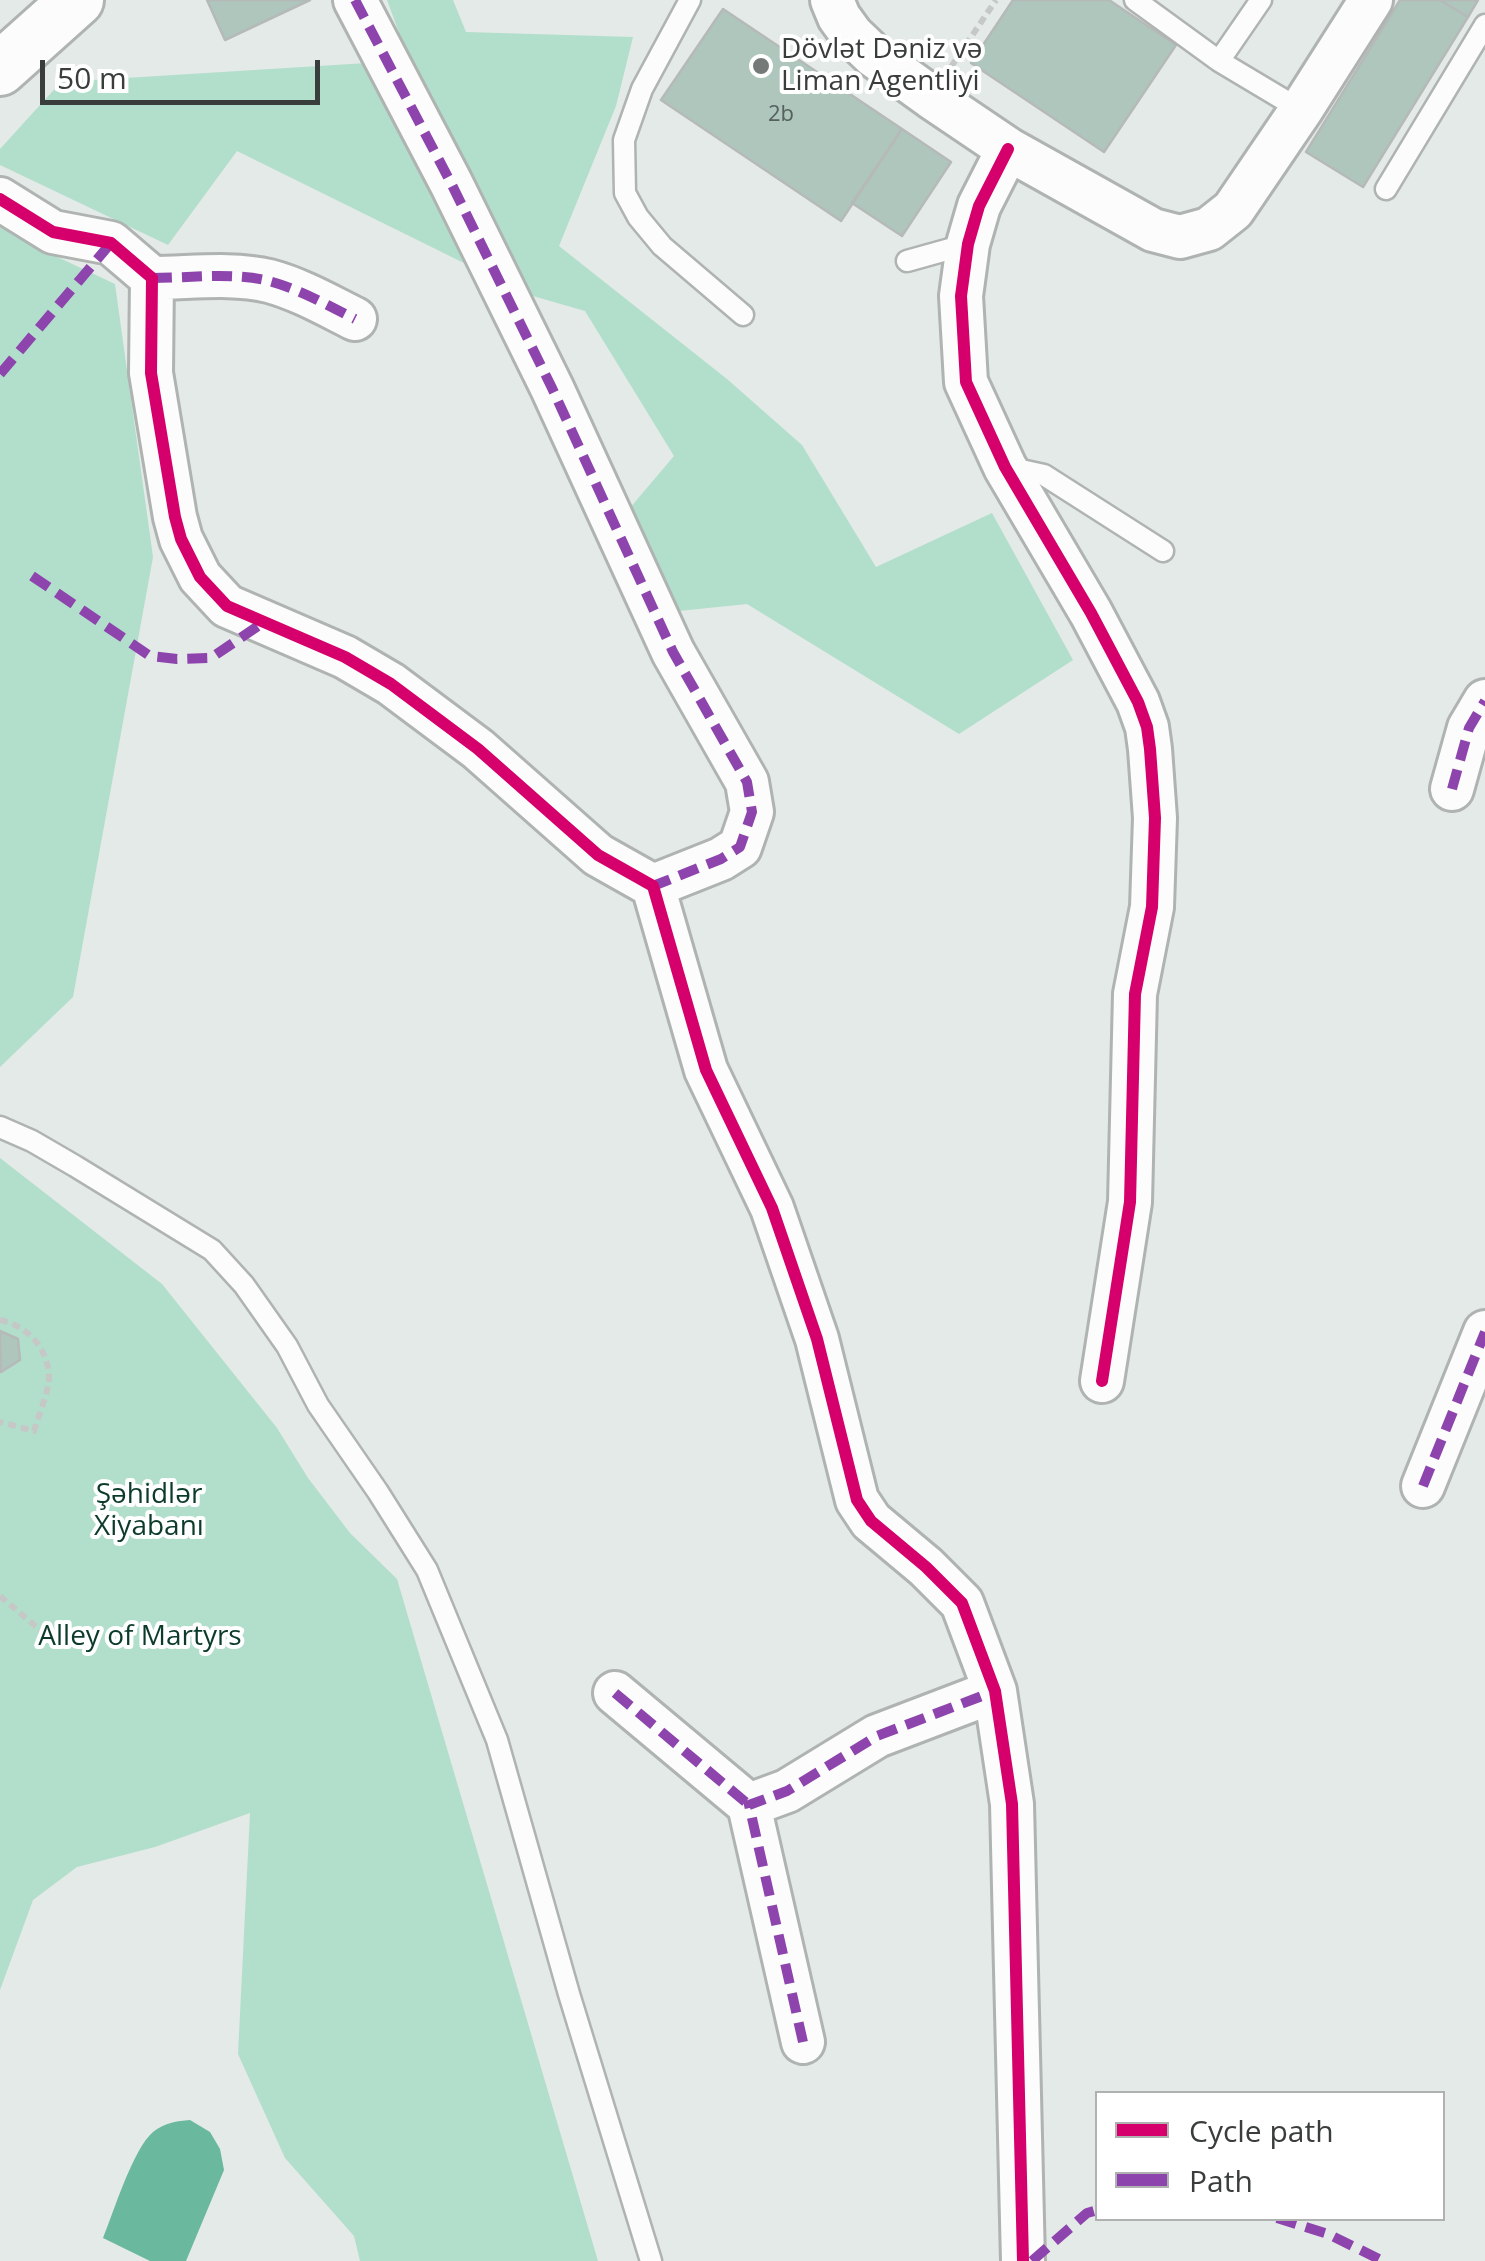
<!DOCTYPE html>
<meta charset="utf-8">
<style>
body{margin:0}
#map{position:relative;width:1485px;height:2261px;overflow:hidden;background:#e4eae7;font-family:"Open Sans",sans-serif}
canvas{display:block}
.legend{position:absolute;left:1095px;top:2091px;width:350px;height:130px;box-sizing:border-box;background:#fff;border:2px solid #b0b2b1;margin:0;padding:12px 18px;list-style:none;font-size:30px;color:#393e3c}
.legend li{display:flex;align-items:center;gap:20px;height:50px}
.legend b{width:50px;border:2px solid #b0b2b1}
.scale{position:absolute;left:40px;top:60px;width:280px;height:45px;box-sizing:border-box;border:5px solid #393e3c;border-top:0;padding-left:12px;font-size:30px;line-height:35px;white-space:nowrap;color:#393e3c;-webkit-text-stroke:8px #fff;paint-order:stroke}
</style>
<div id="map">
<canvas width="1485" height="2261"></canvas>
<ul class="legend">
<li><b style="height:12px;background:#d6006c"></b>Cycle path</li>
<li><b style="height:12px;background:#8e44ad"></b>Path</li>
</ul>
<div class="scale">50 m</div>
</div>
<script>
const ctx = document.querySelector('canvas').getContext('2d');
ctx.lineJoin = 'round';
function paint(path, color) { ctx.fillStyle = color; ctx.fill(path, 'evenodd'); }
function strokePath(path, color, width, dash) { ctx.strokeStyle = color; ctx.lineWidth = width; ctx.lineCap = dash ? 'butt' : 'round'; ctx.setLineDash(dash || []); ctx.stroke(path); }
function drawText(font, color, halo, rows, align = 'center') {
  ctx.font = font + ' "Open Sans",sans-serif'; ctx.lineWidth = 8; ctx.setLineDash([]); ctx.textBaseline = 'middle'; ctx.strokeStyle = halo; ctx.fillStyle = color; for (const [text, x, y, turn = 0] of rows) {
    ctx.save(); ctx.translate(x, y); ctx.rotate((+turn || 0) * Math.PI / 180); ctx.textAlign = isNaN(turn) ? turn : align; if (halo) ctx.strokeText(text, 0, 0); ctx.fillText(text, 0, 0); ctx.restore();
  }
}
const green = new Path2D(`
 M 387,0 L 453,0 L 466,32 L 633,37 L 616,106 L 559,246 L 727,379 L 802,445 L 876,567 L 992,513 L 1073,660 L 959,734 L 747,604 L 669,612 L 629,509 L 674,456 L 585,311 L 533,296 L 408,57 Z
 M 367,63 L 470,266 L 237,151 L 168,245 L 0,165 L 0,149 L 61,82 Z
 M 0,214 L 34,246 L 115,284 L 153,557 L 73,997 L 0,1067 Z
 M 0,1158 L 162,1284 L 277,1428 L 308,1478 L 350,1533 L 397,1579 L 598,2261 L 360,2261 L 354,2236 L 285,2158 L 238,2054 L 250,1813 L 155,1847 L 77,1867 L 33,1900 L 0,1990 Z`);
const water = new Path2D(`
 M 190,2120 L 210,2132 L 220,2149 L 224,2170 L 186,2261 L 150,2261 L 103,2238 C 114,2211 133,2149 153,2132 C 164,2123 177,2121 190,2120 Z`);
const building = new Path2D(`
 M 207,0 L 310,0 L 225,40 Z
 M 1013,0 L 1109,0 L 1176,45 L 1104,152 L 971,63 Z
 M 1400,0 L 1440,0 L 1468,17 L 1363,187 L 1306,152 Z
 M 1440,0 L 1478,0 L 1468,17 Z
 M 723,9 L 902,129 L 841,221 L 661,100 Z
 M 902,129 L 951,162 L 902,236 L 852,203 Z
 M 0,1331 L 18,1339 L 20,1360 L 1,1372 Z`);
const path = new Path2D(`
 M 951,67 L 996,0
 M 0,1320 C 27,1326 48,1347 49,1377 C 49,1391 38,1417 34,1431 L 0,1422
 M 0,1596 L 46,1635`);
const service = new Path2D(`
 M 690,0 L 642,89 L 624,140 L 625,193 L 638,217 L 662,246 L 743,315
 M 1135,0 L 1219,61 L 1261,0
 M 1219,61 L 1301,110
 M 1386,189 L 1485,25
 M 907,261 L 968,244
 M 1007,467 L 1044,475 L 1163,551
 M 0,1127 L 32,1141 L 75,1166 L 212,1250 L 244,1285 L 287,1346 L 318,1405 L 378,1492 L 427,1570 L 497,1740 L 569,1994 L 651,2261`);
const minor = new Path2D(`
 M 355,0 L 451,183 L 552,388 L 673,652 L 747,782 L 752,812 L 740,847 L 721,859 L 653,886
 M 832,0 L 839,17 L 852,35 L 874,56 L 931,97 L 1008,149 L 1153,230 L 1180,237 L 1209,229 L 1233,210 L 1301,110 L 1371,0
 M 1008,149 L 979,206 L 968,244 L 961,296 L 966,382 L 1005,467 L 1091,613 L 1138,702 L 1147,727 L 1150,749 L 1155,818 L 1152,907 L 1135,994 L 1130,1202 L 1102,1381
 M 0,199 L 53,232 L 111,243 L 152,278 L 151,373 L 175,517 L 181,539 L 200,577 L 227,606 L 345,657 L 391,684 L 478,749 L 598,855 L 653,886 L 706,1070 L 772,1208 L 817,1339 L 857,1500 L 871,1521 L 926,1567 L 962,1603 L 995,1691 L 1012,1804 L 1023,2261
 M 152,278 C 190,278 232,272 269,281 C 299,289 327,305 355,319
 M 1452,789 L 1469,728 L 1485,701
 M 1423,1486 L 1485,1332
 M 615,1693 L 749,1805
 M 803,2042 L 749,1805 L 787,1791 L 877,1736 L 995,1691`);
const tertiary = new Path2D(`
 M 0,69 L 77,0`);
const quiet = new Path2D(`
 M 355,0 L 451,183 L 552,388 L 673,652 L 747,782 L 752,812 L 740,847 L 721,859 L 653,886
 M 152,278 C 190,278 232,272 269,281 C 299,289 327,305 355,319
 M 0,374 L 111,243
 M 32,576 L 150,656 L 177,659 L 211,658 L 264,622
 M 1452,789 L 1469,728 L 1485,701
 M 1423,1486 L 1485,1332
 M 615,1693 L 749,1805
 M 803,2042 L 749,1805 L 787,1791 L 877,1736 L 995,1691
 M 1277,2218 L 1328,2234 L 1383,2261
 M 1032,2261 L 1087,2213 L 1098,2210`);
const cycleway = new Path2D(`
 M 1008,149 L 979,206 L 968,244 L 961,296 L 966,382 L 1005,467 L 1091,613 L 1138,702 L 1147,727 L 1150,749 L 1155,818 L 1152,907 L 1135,994 L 1130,1202 L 1102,1381
 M 0,199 L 53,232 L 111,243 L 152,278 L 151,373 L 175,517 L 181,539 L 200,577 L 227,606 L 345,657 L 391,684 L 478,749 L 598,855 L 653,886 L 706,1070 L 772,1208 L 817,1339 L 857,1500 L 871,1521 L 926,1567 L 962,1603 L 995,1691 L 1012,1804 L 1023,2261`);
const markers = [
 [761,66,10,"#757a78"]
];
const numberNames = [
 ["2b",781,115]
];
const poiNames = [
 ["Dövlət Dəniz və",781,50],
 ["Liman Agentliyi",781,82]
];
const parkNames = [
 ["Şəhidlər",149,1495],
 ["Xiyabanı",149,1527],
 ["Alley of Martyrs",140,1637]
];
paint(green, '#b2decc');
paint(water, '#6ab89d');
paint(building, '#aec6bc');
strokePath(building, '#b5bab8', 2.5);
strokePath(service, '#afb3b1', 25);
strokePath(minor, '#afb3b1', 48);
strokePath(tertiary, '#afb3b1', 58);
strokePath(path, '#c6c8c7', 6, [8, 5]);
strokePath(service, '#fbfcfb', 20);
strokePath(minor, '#fbfcfb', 42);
strokePath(tertiary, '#fbfcfb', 52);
strokePath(quiet, '#8e44ad', 10, [20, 10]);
strokePath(cycleway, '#d6006c', 12);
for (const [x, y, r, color] of markers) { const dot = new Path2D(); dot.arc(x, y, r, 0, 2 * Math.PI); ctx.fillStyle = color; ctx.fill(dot); strokePath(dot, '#fff', 4); }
drawText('22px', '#56605c', null, numberNames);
drawText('28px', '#393e3c', '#fff', poiNames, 'left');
drawText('28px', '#0c3b2b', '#fff', parkNames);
</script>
